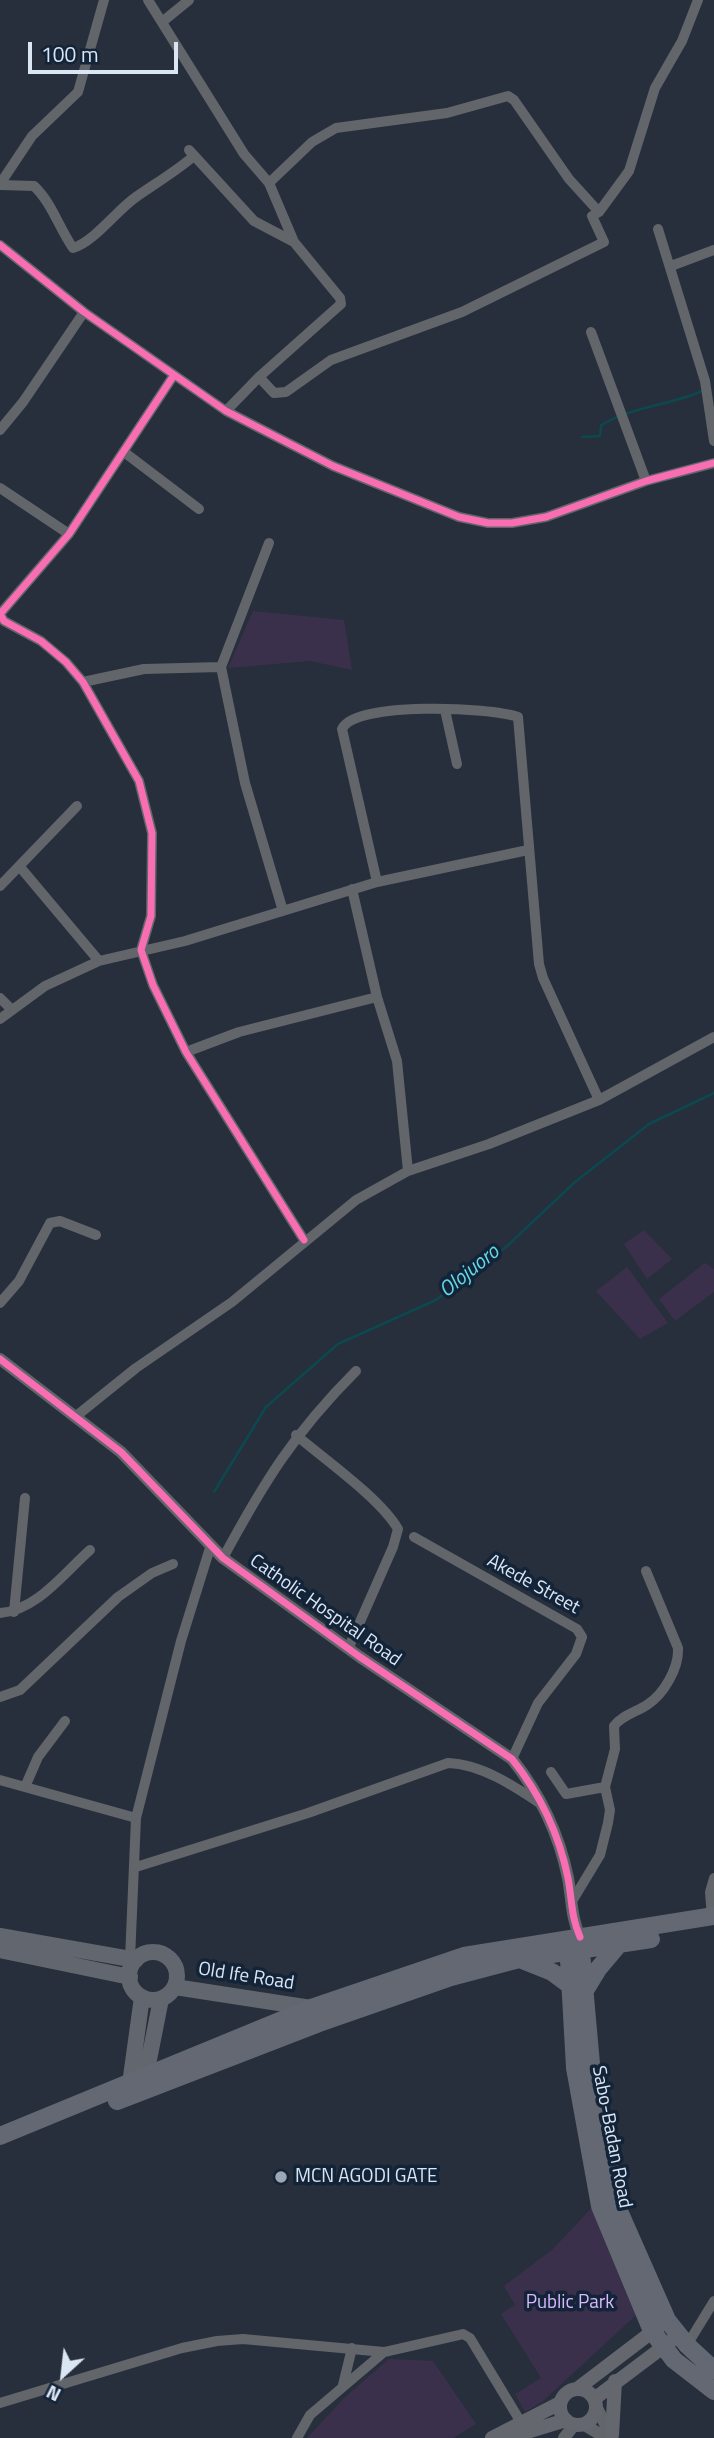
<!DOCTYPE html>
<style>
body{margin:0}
#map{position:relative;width:714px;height:2438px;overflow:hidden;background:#262f3b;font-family:"Titillium Web",sans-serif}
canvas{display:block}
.north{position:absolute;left:28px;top:2340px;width:70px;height:70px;-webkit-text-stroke:5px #132439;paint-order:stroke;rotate:207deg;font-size:19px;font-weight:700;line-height:28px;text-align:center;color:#dbe6f5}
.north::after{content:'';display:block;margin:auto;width:24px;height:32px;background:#dbe6f5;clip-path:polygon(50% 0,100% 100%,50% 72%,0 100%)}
.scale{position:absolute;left:28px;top:42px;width:150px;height:32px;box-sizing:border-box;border:4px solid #dbe6f5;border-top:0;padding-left:9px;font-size:21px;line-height:24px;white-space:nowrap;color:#dbe6f5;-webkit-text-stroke:5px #132439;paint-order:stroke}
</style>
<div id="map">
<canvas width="714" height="2438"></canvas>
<div class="north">N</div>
<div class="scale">100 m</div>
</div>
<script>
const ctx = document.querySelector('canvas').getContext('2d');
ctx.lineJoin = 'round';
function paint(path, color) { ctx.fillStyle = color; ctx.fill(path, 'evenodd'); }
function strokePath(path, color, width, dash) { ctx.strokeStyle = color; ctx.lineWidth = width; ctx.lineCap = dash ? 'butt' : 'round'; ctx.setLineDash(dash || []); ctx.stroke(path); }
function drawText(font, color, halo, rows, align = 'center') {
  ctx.font = font + ' "Titillium Web",sans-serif'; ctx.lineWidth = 7; ctx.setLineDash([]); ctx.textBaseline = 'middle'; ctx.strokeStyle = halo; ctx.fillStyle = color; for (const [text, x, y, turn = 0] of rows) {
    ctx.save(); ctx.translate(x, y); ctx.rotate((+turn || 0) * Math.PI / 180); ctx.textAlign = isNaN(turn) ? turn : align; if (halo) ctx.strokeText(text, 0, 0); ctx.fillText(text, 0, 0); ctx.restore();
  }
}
const green = new Path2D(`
 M 253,611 L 344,620 L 352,670 L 310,661 L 228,668 Z
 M 644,1230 L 672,1259 L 647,1279 L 624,1244 Z
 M 705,1263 L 714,1269 L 714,1292 L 675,1321 L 659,1299 Z
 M 627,1267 L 668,1323 L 640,1339 L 596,1291 Z
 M 602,2197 L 648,2304 L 543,2401 L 525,2412 L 515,2394 L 541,2378 L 501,2314 L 515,2305 L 504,2286 L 553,2249 Z
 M 389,2359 L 433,2361 L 476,2424 L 453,2438 L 307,2438 L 344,2398 Z`);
const stream = new Path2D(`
 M 625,414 C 651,405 677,402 702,391
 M 582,437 L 600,436 L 601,425 L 619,416
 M 214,1492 L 266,1407 L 338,1344 L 436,1300 L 506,1247 L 575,1182 L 649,1124 L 714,1093`);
const minor = new Path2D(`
 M 148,0 L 244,154 L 269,183 L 294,242 L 340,298 L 341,304 L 259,377 L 226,411
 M 162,22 L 189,0
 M 189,150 L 254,221 L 294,242
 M 269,183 L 312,142 L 336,128 L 447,113 L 508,96 L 514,100 L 569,179 L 599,212
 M 0,184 L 32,136 L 78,92 L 104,0
 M 0,185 L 34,186 C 52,203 59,228 73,248 C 94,242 117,210 136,197 C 156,183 175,172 194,156
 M 658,229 L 705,381 L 714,441
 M 0,245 L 84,312 L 226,411 L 333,466 L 459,517 L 488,523 L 512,523 L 546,517 L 646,481 L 714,463
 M 671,266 L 714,250
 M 591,332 L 646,481
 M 174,375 L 69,534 L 0,614 L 4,621 L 41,641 L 66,662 L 83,682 L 139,781 L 152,833 L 151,916 L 141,950 L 153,985 L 186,1052 L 304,1240
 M 259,377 L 274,393 L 286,392 L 331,360 L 462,312 L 604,242 L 592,216 L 599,212 L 629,171 L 655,88 L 682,41 L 698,0
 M 0,430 L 23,402 L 84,312
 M 124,452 L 199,509
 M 0,488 L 69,534
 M 269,543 L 221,667 L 245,783 L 283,911
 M 83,682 L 144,669 L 221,667
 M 445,710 L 457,764
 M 20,867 L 99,961
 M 377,882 L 342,729 C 355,701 490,707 518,717 L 539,964 L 543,978 L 599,1100
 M 0,886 L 77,806
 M 352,889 L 377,997 L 397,1061 L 408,1171
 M 0,998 L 12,1010
 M 0,1019 L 45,986 L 99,961 L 185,941 L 377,882 L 528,850
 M 186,1052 L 239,1032 L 377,997
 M 0,1303 L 19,1281 L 50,1223 L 60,1221 L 96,1235
 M 75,1417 L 136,1368 L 232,1302 L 356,1200 L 408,1171 L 489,1144 L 599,1100 L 714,1037
 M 296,1435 C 324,1459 380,1498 398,1529 L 393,1547 L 348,1649
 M 414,1537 L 577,1629 L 582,1637 L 576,1654 L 538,1703 L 512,1759
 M 223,1558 C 264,1482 294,1433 356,1371
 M 14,1612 L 25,1498
 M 0,1613 C 36,1611 64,1573 90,1550
 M 0,1697 L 20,1690 L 118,1597 L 152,1573 L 173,1564
 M 551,1772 L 566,1794 L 605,1787
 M 0,1780 L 136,1818
 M 25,1787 L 38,1757 L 65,1721
 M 136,1867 L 308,1813 L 448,1763 C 481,1764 514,1786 541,1804
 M 571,1903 L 600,1855 L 608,1823 L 610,1810 L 605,1787 L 615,1749 L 614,1726 C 621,1716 636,1712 647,1705 C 664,1694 679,1668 678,1648 L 646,1571
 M 712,1917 L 710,1892 L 714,1878
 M 130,1959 L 136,1818 L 181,1641 L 210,1548
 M 687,2345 L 714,2301
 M 343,2385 L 352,2348
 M 0,2403 L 182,2348 L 217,2341 L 243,2339 L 384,2352 L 463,2334 L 470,2338 L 522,2424
 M 297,2438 L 310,2415 L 384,2352`);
const tertiary = new Path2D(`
 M 0,1359 L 121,1452 L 223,1558 L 360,1657 L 512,1759 C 540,1794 559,1834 568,1878 C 572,1899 571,1917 580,1937
 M 595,2404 L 612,2438
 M 583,2424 L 606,2438
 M 564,2438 L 575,2424`);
const secondary = new Path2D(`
 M 577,2389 L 661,2325
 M560 2407a18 18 0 1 1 36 0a18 18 0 1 1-36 0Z
 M 594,2399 L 671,2341
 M 612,2435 L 615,2381
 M 514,2436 L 566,2420
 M 492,2438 L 560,2403`);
const primary = new Path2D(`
 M 0,1936 L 136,1960
 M 0,1950 L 130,1977
 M129 1976a24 24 0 1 1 48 0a24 24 0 1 1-48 0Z
 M 175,1987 L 311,2008
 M 144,2085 L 161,1999
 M 129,2091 L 142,1997`);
const trunk = new Path2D(`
 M 580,1941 L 593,2086 L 618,2209 L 667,2320 L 687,2345 L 714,2370
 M 568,1942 L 575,2068 L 600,2206 L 652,2331 L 674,2360 L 714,2391
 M 522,1960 L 552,1972 L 571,1986
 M 584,1992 L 598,1969 L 620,1943
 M 117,2101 L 319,2023 L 451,1977 L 519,1959 L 651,1939
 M 0,2136 L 311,2008 L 464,1956 L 714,1916`);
const cycleway = new Path2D(`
 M 0,245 L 84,312 L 226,411 L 333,466 L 459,517 L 488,523 L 512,523 L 546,517 L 646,481 L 714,463
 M 174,375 L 69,534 L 0,614 L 4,621 L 41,641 L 66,662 L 83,682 L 139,781 L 152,833 L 151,916 L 141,950 L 153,985 L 186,1052 L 304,1240
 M 0,1359 L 121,1452 L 223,1558 L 360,1657 L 512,1759 C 540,1794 559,1834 568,1878 C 572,1899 571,1917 580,1937`);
const markers = [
 [281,2177,7,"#9ca6b4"]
];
const streetNames = [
 ["Akede Street",533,1585,29],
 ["Catholic Hospital Road",325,1611,35],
 ["Old Ife Road",246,1977,9],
 ["Sabo-Badan Road",611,2137,79]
];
const poiNames = [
 ["MCN AGODI GATE",295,2177]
];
const parkNames = [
 ["Public Park",570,2303]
];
const waterNames = [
 ["Olojuoro",470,1272,-39]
];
paint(green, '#3b304b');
strokePath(stream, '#0c484e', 2.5);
strokePath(minor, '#62656a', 10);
strokePath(tertiary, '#62656a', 12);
strokePath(secondary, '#64676e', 14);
strokePath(primary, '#62666e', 16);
strokePath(trunk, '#646872', 18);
strokePath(cycleway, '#f96db3', 7);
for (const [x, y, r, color] of markers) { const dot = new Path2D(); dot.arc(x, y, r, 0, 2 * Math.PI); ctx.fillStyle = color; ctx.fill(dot); strokePath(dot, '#132439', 2.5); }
drawText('19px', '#dbe6f5', '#132439', streetNames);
drawText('19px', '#dbe6f5', '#132439', poiNames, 'left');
drawText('19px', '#d9b6fe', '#132439', parkNames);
drawText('italic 21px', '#64d8e4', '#132439', waterNames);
</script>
